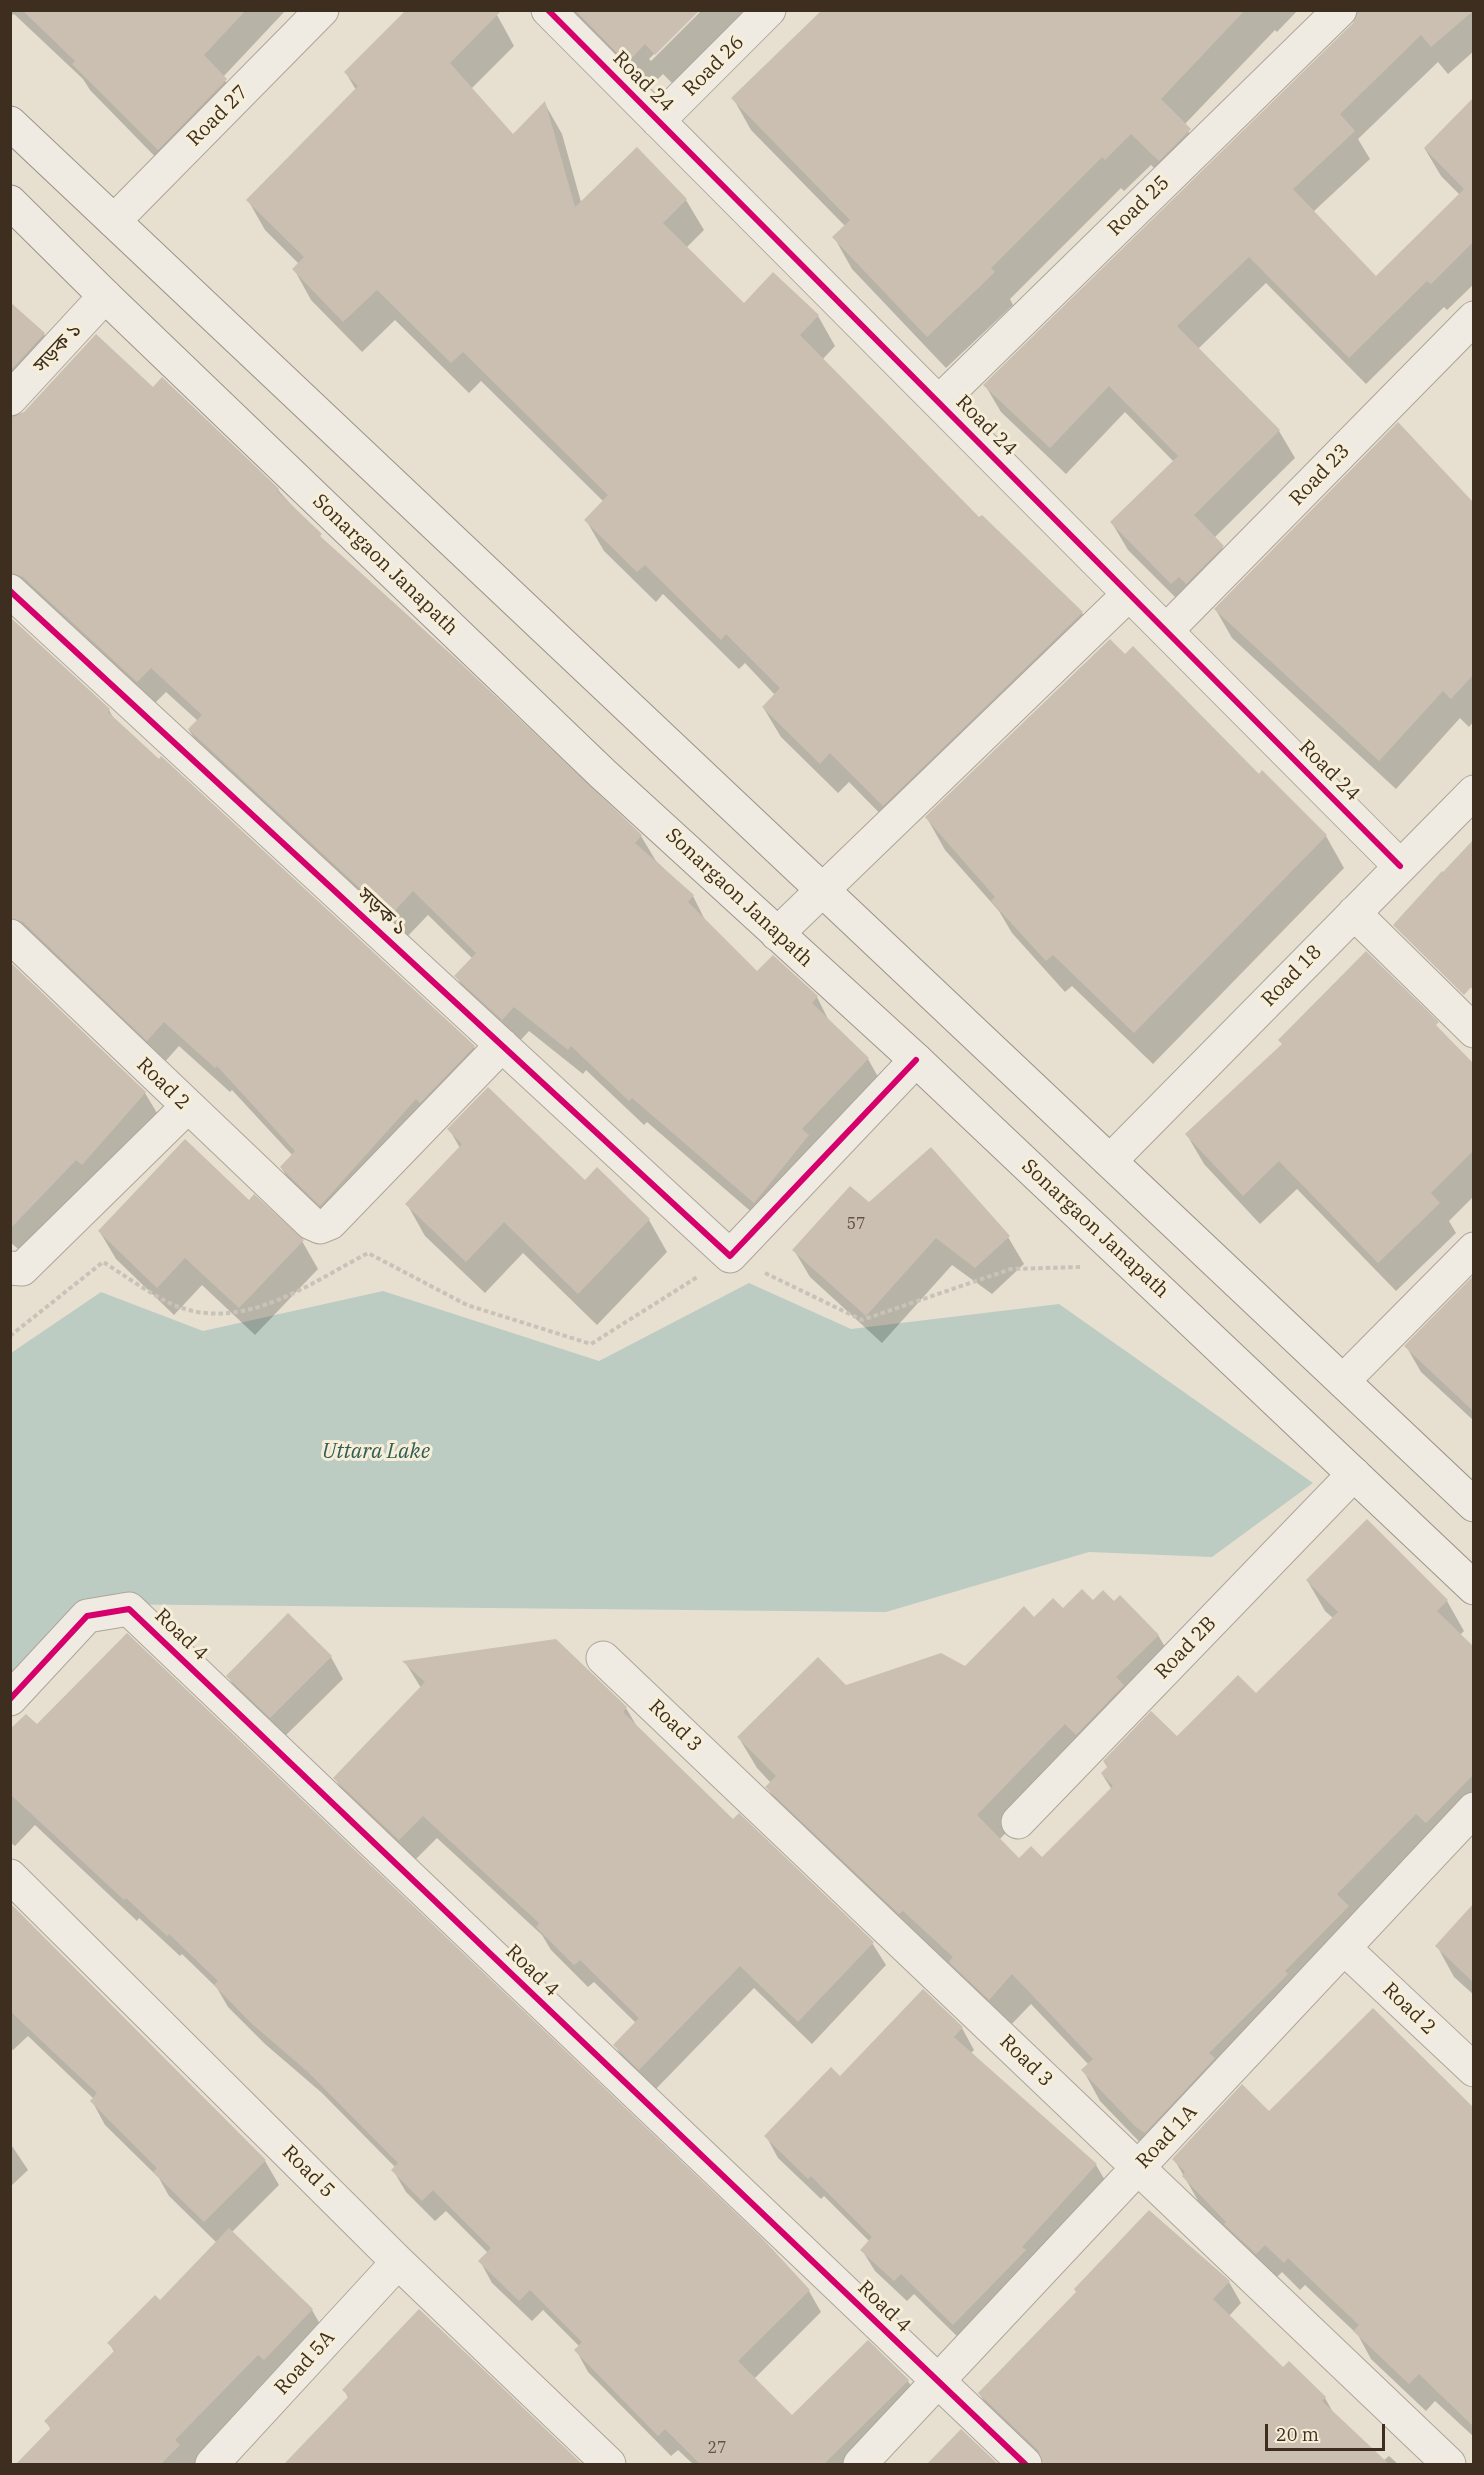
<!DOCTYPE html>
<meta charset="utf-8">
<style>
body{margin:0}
#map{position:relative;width:1484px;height:2475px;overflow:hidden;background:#e7e0d1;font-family:"IBM Plex Serif",serif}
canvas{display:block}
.frame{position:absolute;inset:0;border:12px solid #3d2e20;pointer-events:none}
.scale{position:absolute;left:1265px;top:2424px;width:120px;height:27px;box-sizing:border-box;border:3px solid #3d2e20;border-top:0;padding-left:8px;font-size:18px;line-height:21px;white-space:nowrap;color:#3d2e20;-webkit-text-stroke:4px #f7eed8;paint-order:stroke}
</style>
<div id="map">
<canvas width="1484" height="2475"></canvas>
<div class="frame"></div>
<div class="scale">20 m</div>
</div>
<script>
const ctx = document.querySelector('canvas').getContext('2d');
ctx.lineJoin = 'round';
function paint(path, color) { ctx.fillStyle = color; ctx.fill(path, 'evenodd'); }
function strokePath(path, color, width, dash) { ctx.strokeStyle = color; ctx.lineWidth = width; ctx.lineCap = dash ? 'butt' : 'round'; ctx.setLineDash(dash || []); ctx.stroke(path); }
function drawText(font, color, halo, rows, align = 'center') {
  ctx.font = font + ' "IBM Plex Serif","Noto Sans Bengali",serif'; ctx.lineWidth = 6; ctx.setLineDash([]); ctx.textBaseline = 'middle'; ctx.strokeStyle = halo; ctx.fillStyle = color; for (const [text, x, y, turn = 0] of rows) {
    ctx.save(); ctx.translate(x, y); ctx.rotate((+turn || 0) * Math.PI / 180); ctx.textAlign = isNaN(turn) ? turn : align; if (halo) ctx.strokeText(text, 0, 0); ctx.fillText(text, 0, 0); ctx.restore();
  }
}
const water = new Path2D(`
 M 749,1283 L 851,1329 L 1059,1304 L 1313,1483 L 1212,1557 L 1089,1552 L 886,1612 L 92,1604 L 11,1680 L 11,1353 L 101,1292 L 203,1331 L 383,1291 L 599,1361 Z`);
const shadow = new Path2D(`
 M 10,10 L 286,10 L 223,77 L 241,107 L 174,176 L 90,90 L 83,79 L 14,14 L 10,16 Z
 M 568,10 L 698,10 L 649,59 L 651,61 L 702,10 L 747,10 L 673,84 L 663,74 L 645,92 Z
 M 824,10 L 1298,10 L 1277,32 L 1275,30 L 1184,125 L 1208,162 L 1178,192 L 1151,165 L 1124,191 L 1121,188 L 1010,299 L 1013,305 L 946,368 L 852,269 L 834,237 L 845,226 L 751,130 L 733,98 Z
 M 1360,10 L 1474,10 L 1474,51 L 1448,74 L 1438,62 L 1358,139 L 1370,159 L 1313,212 L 1376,278 L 1460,195 L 1441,176 L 1425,149 L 1474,100 L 1474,284 L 1447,310 L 1444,307 L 1366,384 L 1266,283 L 1198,349 L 1279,431 L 1295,458 L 1214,538 L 1222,547 L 1238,574 L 1188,610 L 1128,550 L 1112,523 L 1174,462 L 1125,412 L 1066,474 L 1001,412 L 985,385 L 1354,24 Z
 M 497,15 L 514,46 L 471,89 L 513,136 L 545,104 L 562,134 L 581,202 L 637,149 L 686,200 L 704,230 L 686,248 L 744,306 L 818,316 L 835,346 L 822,360 L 979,520 L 982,517 L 1082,613 L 1100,643 L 901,835 L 849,782 L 838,793 L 781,737 L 763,707 L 775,695 L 745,663 L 739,669 L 663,594 L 656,602 L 604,551 L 586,520 L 604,502 L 481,381 L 469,393 L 395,320 L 362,352 L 311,300 L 294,269 L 299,264 L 265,230 L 248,200 L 356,90 L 346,73 Z
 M 10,304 L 44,334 L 58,359 L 10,411 Z
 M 153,389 L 278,490 L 325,542 L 452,657 L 641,836 L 656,861 L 693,896 L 706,922 L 757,974 L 817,997 L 830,1023 L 868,1059 L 882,1084 L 769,1227 L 647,1122 L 644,1125 L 586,1070 L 583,1074 L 529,1031 L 517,1044 L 471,1001 L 456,976 L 473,959 L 428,915 L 404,940 L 204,754 L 189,730 L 198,721 L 166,692 L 152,706 L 11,603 L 10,419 Z
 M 1398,424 L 1474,504 L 1474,721 L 1469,727 L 1460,718 L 1396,789 L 1232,638 L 1216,610 Z
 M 10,619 L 109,710 L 115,721 L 474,1047 L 488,1072 L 335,1230 L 296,1192 L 281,1167 L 293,1156 L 232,1090 L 230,1092 L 179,1046 L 162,1065 L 10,948 Z
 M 1259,776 L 1326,836 L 1344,868 L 1153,1064 L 1072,986 L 1065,992 L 1012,933 L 999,911 L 945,850 L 927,818 Z
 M 1474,841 L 1474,990 L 1419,939 L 1404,913 Z
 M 1364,956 L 1474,1065 L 1474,1196 L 1449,1221 L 1456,1233 L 1396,1291 L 1297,1189 L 1260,1224 L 1204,1164 L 1187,1135 L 1283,1045 Z
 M 10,964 L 145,1093 L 160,1118 L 24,1254 L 10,1242 Z
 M 449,1129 L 585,1182 L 597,1169 L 649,1220 L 667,1252 L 597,1325 L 523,1253 L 485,1293 L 425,1236 L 407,1204 L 460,1148 Z
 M 249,1202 L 302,1241 L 318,1269 L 255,1335 L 202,1285 L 174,1315 L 116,1259 L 100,1232 Z
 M 869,1204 L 1008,1237 L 1024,1264 L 992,1294 L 952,1265 L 882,1343 L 810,1277 L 794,1250 Z
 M 1474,1278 L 1474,1421 L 1421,1372 L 1406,1346 Z
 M 1307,1580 L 1447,1601 L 1464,1631 L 1460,1635 L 1474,1648 L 1474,1822 L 1155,2158 L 1100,2101 L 1083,2070 L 1089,2065 L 1031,2004 L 1007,2029 L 785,1817 L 767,1787 L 771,1783 L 757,1768 L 739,1738 L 846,1686 L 965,1668 L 1034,1619 L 1093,1602 L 1114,1603 L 1158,1635 L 1176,1666 L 1083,1753 L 999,1840 L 1019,1861 L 1042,1859 L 1112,1790 L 1102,1774 L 1108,1768 L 1104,1762 L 1177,1738 L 1256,1695 L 1333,1618 L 1325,1611 Z
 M 555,1640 L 626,1708 L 639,1730 L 733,1822 L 872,1943 L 886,1965 L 812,2044 L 754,1988 L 653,2092 L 628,2068 L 615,2045 L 636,2023 L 594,1982 L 588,1987 L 551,1950 L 542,1935 L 437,1838 L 413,1862 L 348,1801 L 335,1778 L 421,1688 L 405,1662 Z
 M 331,1657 L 343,1679 L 283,1738 L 240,1697 L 228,1676 Z
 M 37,1726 L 809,2291 L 821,2312 L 754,2379 L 792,2417 L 908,2381 L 921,2402 L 858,2464 L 693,2464 L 678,2450 L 671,2456 L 588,2372 L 576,2350 L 580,2347 L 543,2310 L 532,2321 L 492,2283 L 480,2261 L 488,2253 L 446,2211 L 435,2221 L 406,2192 L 393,2170 L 396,2168 L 322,2093 L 265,2044 L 228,2007 L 217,1988 L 182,1954 L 180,1956 L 139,1918 L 137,1921 L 35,1825 L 15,1846 L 10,1842 L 10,1731 Z
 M 10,1905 L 265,2161 L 279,2185 L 231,2233 L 312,2310 L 328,2338 L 276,2383 L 195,2464 L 17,2464 L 51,2430 L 46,2421 L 115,2353 L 109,2343 L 160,2302 L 217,2243 L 169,2196 L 159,2178 L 105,2125 L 92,2101 L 94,2099 L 28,2036 L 13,2050 L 10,2047 Z
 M 1474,1906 L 1474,1995 L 1454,1977 L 1437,1946 Z
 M 923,1991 L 962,2028 L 974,2050 L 970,2054 L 1096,2165 L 1109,2187 L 966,2345 L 914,2294 L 907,2301 L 875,2271 L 862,2250 L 870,2242 L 824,2196 L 821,2199 L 778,2158 L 766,2136 L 840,2078 Z
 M 1373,2010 L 1474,2110 L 1474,2437 L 1435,2401 L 1426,2411 L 1371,2359 L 1358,2335 L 1305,2285 L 1300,2290 L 1282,2272 L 1273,2281 L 1200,2204 L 1174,2159 L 1269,2113 Z
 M 10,2143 L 28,2170 L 10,2187 Z
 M 1229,2282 L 1241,2303 L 1229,2316 L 1283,2369 L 1325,2398 L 1334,2414 L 1383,2461 L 1389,2456 L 1398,2464 L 1044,2464 L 992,2414 L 979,2393 Z
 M 419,2311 L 580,2464 L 286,2464 L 349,2399 L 344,2390 Z
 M 961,2431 L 996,2464 L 929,2464 Z`);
const building = new Path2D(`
 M 22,10 L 246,10 L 204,55 L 227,79 L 158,150 L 72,64 L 75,61 Z
 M 406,10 L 502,10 L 450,63 L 513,134 L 545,101 L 575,207 L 637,147 L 687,199 L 663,223 L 744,303 L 773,272 L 819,315 L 800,335 L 979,517 L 982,515 L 1083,612 L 883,806 L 830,753 L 820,764 L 762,707 L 780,688 L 726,634 L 721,640 L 645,565 L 637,572 L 584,520 L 608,495 L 463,352 L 451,363 L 377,290 L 343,322 L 292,269 L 304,257 L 246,200 L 358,86 L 344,72 Z
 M 575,10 L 700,10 L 655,55 L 645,44 L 627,63 Z
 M 822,10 L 1245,10 L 1161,99 L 1191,129 L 1159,161 L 1131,134 L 1105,160 L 1102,157 L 991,268 L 995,272 L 927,337 L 832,237 L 850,220 L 731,98 Z
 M 1358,10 L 1473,11 L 1431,47 L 1421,35 L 1340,114 L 1355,131 L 1293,189 L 1376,276 L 1464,189 L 1424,148 L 1473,98 L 1473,242 L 1431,284 L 1427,281 L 1349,358 L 1249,257 L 1177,326 L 1280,430 L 1194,515 L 1224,546 L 1186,584 L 1179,577 L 1171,584 L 1110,522 L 1178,456 L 1109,386 L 1050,448 L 983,385 L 1353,23 Z
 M 10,302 L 45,333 L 10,371 Z
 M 96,334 L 153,387 L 162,377 L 275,485 L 279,489 L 277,491 L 322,534 L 320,536 L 453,656 L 642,835 L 635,843 L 694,895 L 688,902 L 757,971 L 773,955 L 818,996 L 812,1003 L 869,1058 L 802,1129 L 809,1135 L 754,1203 L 632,1098 L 629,1101 L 571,1046 L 568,1050 L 514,1007 L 502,1020 L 454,976 L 476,953 L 413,891 L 390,916 L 188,729 L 202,715 L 151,668 L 137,682 L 23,577 L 10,573 L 10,417 L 24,412 Z
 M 1398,422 L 1473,502 L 1473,675 L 1451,699 L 1443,691 L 1379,761 L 1214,609 Z
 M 10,617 L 110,709 L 108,712 L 159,759 L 161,756 L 475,1046 L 420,1103 L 416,1099 L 320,1206 L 280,1167 L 295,1151 L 217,1066 L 215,1068 L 164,1022 L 147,1041 L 23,922 L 10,918 Z
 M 1110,639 L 1125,654 L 1133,646 L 1259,774 L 1262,770 L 1327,835 L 1134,1033 L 1053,955 L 1046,961 L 991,901 L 995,897 L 925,817 Z
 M 1473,840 L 1473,985 L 1464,995 L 1393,925 L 1442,871 L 1443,872 Z
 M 1366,951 L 1439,1022 L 1436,1025 L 1473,1063 L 1473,1151 L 1431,1193 L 1440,1203 L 1378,1263 L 1279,1161 L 1243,1196 L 1185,1134 L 1282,1044 L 1278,1040 Z
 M 10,962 L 146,1092 L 82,1165 L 76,1160 L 10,1229 Z
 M 488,1087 L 585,1180 L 597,1167 L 650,1219 L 578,1294 L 504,1222 L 466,1262 L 405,1204 L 462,1144 L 447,1129 Z
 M 185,1139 L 249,1200 L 254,1194 L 304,1240 L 239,1308 L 185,1258 L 157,1288 L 98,1231 Z
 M 931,1147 L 1010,1236 L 975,1268 L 936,1238 L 866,1316 L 792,1250 L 850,1186 L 869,1202 Z
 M 1473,1276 L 1473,1411 L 1404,1346 Z
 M 1367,1519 L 1448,1600 L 1437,1611 L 1473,1646 L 1473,1775 L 1426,1823 L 1416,1814 L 1337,1894 L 1349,1906 L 1285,1971 L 1288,1974 L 1209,2053 L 1215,2058 L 1145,2133 L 1136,2127 L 1081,2070 L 1093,2059 L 1012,1974 L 989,2000 L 949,1962 L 953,1957 L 903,1911 L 899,1914 L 765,1787 L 776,1776 L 737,1737 L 818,1657 L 846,1685 L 941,1653 L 965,1666 L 1024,1606 L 1034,1617 L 1053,1598 L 1063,1608 L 1082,1589 L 1093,1600 L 1103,1590 L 1114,1601 L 1120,1595 L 1159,1635 L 1116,1677 L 1124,1685 L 1076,1735 L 1065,1724 L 977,1815 L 1019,1858 L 1031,1846 L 1042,1857 L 1113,1786 L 1101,1773 L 1108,1766 L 1103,1761 L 1151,1711 L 1177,1736 L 1238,1675 L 1256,1693 L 1338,1612 L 1306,1580 Z
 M 288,1613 L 332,1656 L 270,1718 L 226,1676 Z
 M 127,1633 L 763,2239 L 810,2290 L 738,2361 L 792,2415 L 868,2340 L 909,2380 L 824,2464 L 700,2464 L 665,2429 L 658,2436 L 574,2350 L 582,2342 L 530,2290 L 519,2301 L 478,2261 L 491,2248 L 433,2190 L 422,2201 L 391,2170 L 398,2163 L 308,2072 L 251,2023 L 214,1985 L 218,1981 L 169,1934 L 167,1936 L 126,1898 L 124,1900 L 10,1794 L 10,1729 L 26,1714 L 37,1724 Z
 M 556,1639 L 627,1707 L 623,1712 L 733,1819 L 739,1813 L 874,1942 L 798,2022 L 740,1966 L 639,2070 L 613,2045 L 639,2018 L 580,1960 L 574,1965 L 536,1927 L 539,1923 L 423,1816 L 399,1840 L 333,1778 L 425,1682 L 402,1661 Z
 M 10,1903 L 266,2160 L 204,2222 L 153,2172 L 157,2168 L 90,2101 L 97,2093 L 10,2011 Z
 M 1473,1904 L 1473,1982 L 1435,1946 Z
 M 923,1989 L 963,2027 L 954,2037 L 1097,2164 L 1022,2247 L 1026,2250 L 953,2325 L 901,2274 L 894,2281 L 860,2250 L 872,2237 L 811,2176 L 808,2179 L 764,2136 L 831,2067 L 840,2076 Z
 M 1373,2008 L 1473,2107 L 1473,2426 L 1419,2374 L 1409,2384 L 1353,2331 L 1359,2325 L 1288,2258 L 1284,2263 L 1265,2245 L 1256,2254 L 1224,2224 L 1226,2222 L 1182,2176 L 1185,2172 L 1172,2159 L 1242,2084 L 1269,2111 Z
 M 1149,2210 L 1230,2281 L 1213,2299 L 1283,2367 L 1289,2361 L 1326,2397 L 1322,2401 L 1389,2464 L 1043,2464 L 1038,2450 L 978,2393 L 1076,2292 L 1074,2289 Z
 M 229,2228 L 313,2309 L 264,2360 L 258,2355 L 175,2440 L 180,2445 L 161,2464 L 16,2464 L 51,2428 L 44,2421 L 115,2350 L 107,2343 L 155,2295 L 160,2300 Z
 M 419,2309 L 485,2371 L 582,2464 L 284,2464 L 349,2396 L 342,2390 Z
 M 961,2429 L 998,2464 L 927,2464 Z`);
const path = new Path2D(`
 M 765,1273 L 862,1320 L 1011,1269 L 1080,1267
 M 10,1336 L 103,1262 C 123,1274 161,1302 182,1308 C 248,1330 312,1282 368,1253 L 467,1305 L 591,1344 L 699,1276`);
const street = new Path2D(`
 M 548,10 L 1400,866
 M 658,121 L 769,10
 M 114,221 L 322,10
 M 10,399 L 105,296
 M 939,402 L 1340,10
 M 10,591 L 730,1256 L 916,1060
 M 1166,631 L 1474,318
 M 1354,913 L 1474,1031
 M 777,934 L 1129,594
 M 10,936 L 311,1223 L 320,1227 L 330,1223 L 502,1045
 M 1110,1161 L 1474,792
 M 10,1268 L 22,1269 L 187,1107
 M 1343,1381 L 1474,1249
 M 603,1658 L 1449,2464
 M 10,1699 L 87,1616 L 129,1609 L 1025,2464
 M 1018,1822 L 1354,1474
 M 10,1876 L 398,2262 L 609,2464
 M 1344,1948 L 1474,2070
 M 212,2464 L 398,2262
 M 860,2464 L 1474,1809`);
const secondary = new Path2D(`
 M 10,123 L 1474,1505
 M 10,202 L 105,296 L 603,774 L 916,1060 L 1474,1588`);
const cycleway = new Path2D(`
 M 548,10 L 1400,866
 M 10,591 L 730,1256 L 916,1060
 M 10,1699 L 87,1616 L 129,1609 L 1025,2464`);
const numberNames = [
 ["57",856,1224],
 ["27",717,2448]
];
const streetNames = [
 ["Road 26",714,66,-45],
 ["Road 24",643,82,45],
 ["Road 27",218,116,-45],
 ["Road 25",1139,206,-44],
 ["সড়ক ১",58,348,-47],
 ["Road 24",986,426,45],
 ["Road 23",1320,475,-46],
 ["Sonargaon Janapath",385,565,44],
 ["Road 24",1329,771,45],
 ["Sonargaon Janapath",739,898,43],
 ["সড়ক ১",382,912,43],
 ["Road 18",1292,976,-46],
 ["Road 2",163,1084,44],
 ["Sonargaon Janapath",1095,1229,43],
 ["Road 4",181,1635,44],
 ["Road 2B",1186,1648,-46],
 ["Road 3",675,1726,44],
 ["Road 4",532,1971,44],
 ["Road 2",1409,2009,44],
 ["Road 3",1026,2061,44],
 ["Road 1A",1167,2137,-47],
 ["Road 5",308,2172,45],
 ["Road 4",884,2307,44],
 ["Road 5A",305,2363,-48]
];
const waterNames = [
 ["Uttara Lake",376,1452]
];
paint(water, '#bcccc2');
paint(shadow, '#0003');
paint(building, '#cbbfb2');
strokePath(street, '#ada599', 35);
strokePath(secondary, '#9c958a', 35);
strokePath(path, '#c8c2b9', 4, [4.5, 3]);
strokePath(street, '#efebe3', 33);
strokePath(secondary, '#efebe3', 33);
strokePath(cycleway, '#d6006c', 6);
drawText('16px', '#605244', null, numberNames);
drawText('20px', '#3d2e20', '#f7eed8', streetNames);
drawText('italic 21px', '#2f5d5a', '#f7eed8', waterNames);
</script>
